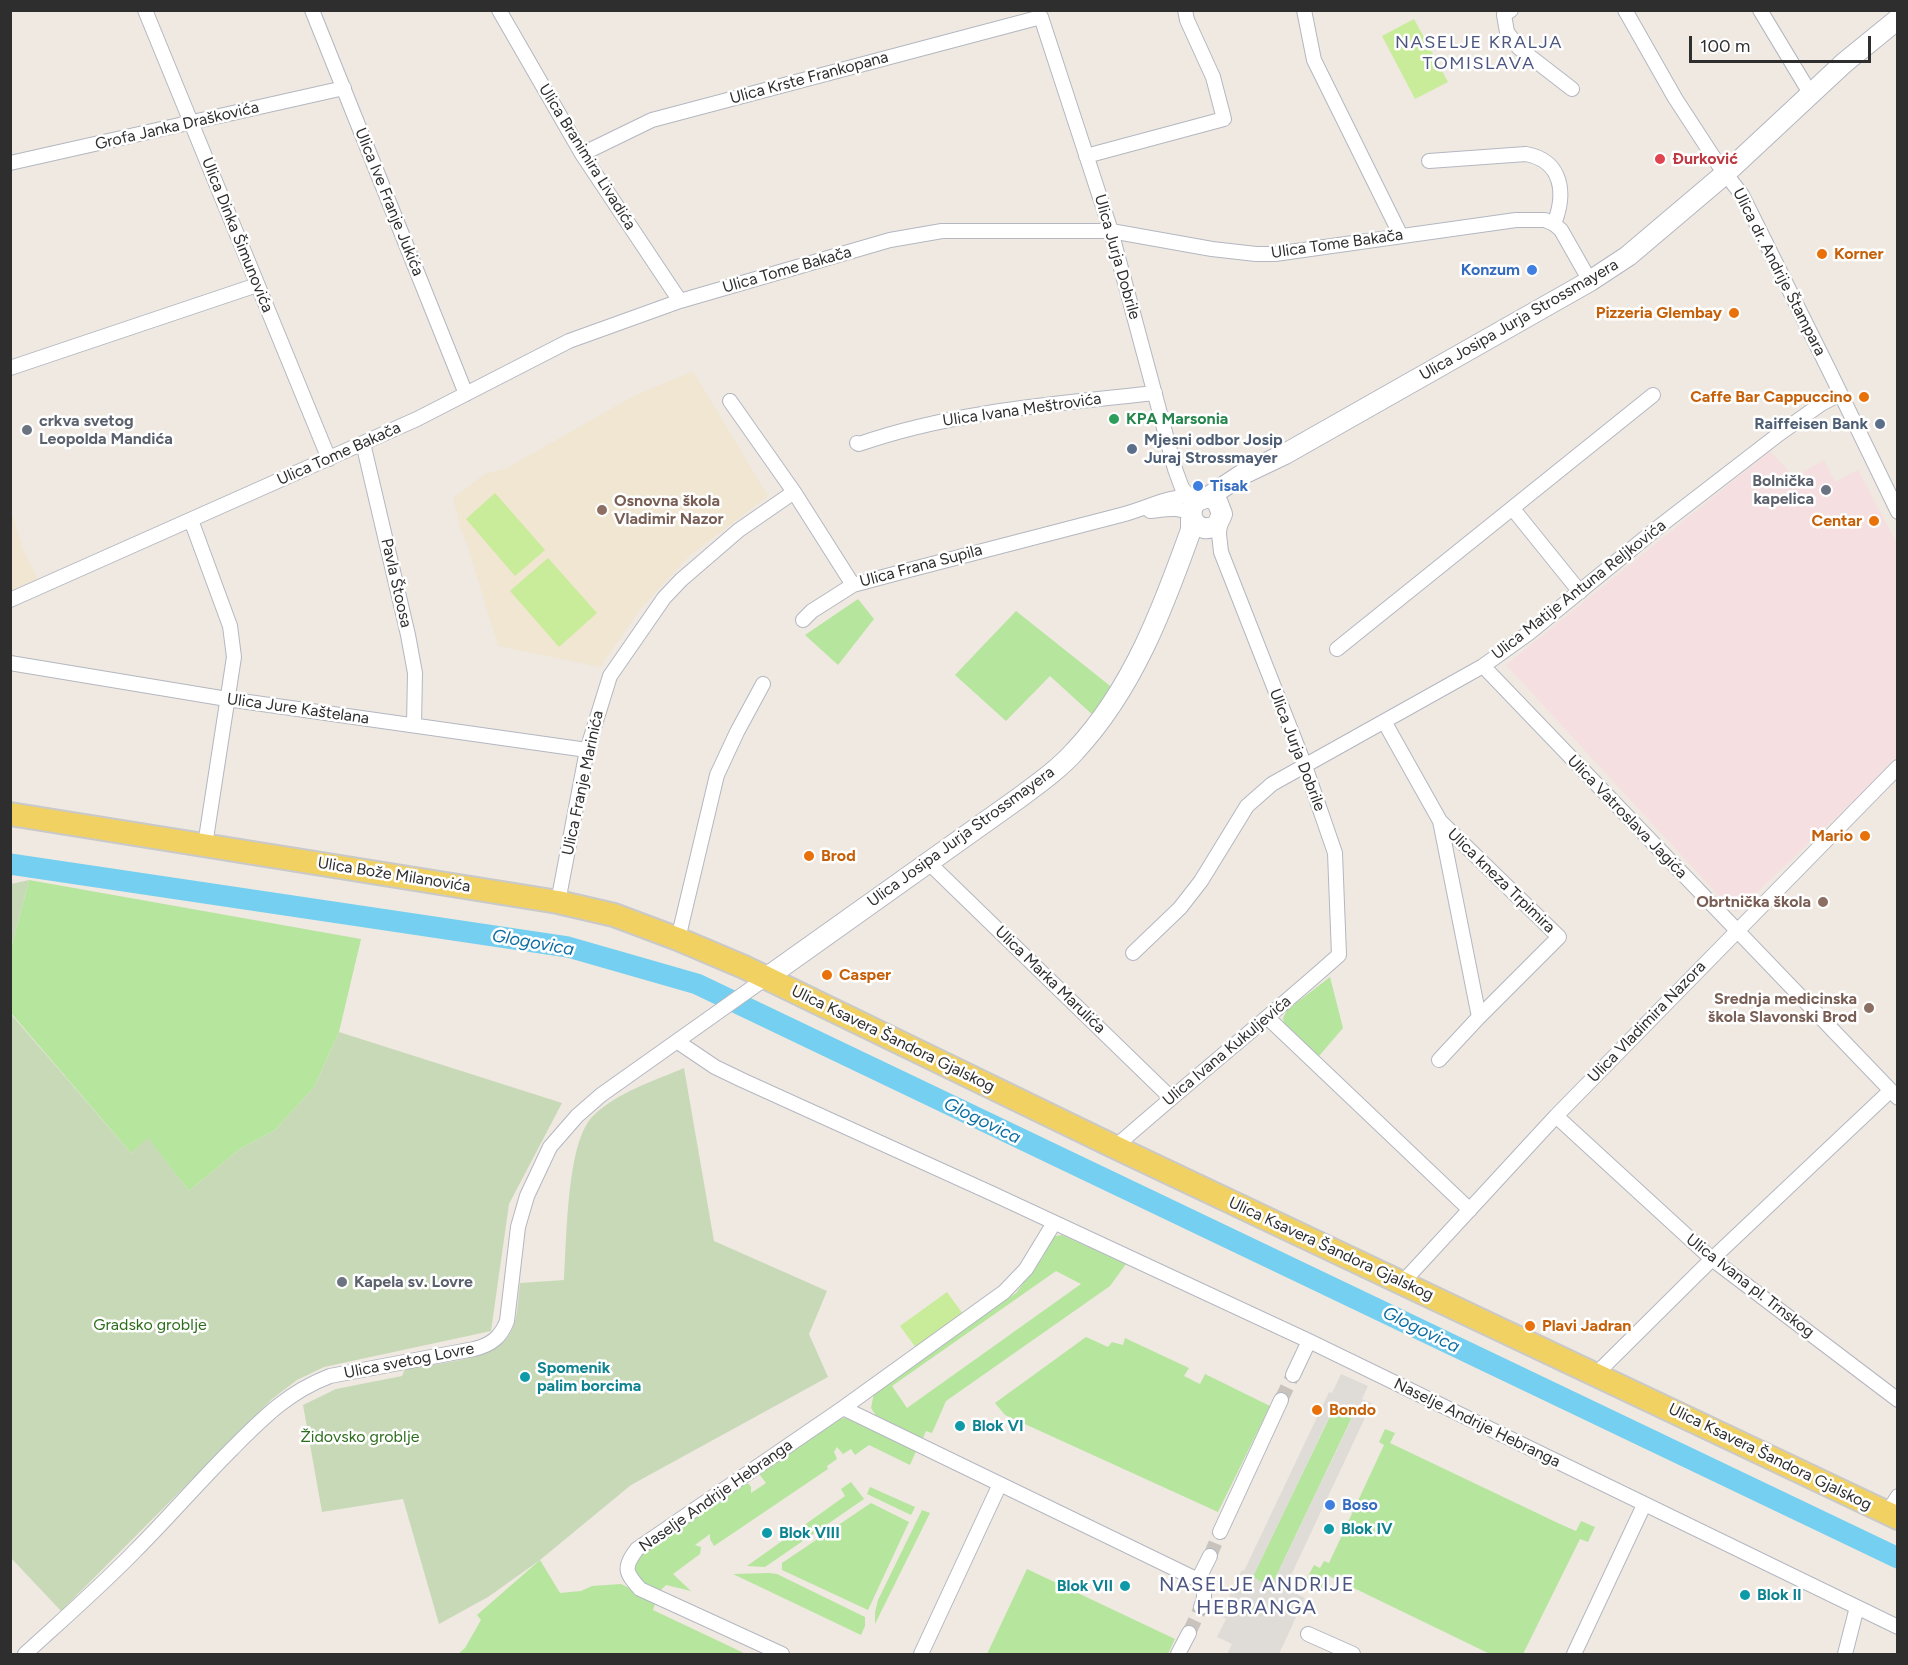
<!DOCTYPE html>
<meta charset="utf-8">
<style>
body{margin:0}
#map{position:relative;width:1908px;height:1665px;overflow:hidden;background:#efe9e1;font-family:Figtree,sans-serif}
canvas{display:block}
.frame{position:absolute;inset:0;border:12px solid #2e2e2e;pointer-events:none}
.scale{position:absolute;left:1689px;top:36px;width:182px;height:27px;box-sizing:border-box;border:3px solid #2e2e2e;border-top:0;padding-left:8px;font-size:18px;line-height:21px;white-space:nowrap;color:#2e2e2e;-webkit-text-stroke:4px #fff;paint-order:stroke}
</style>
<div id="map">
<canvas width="1908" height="1665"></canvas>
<div class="frame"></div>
<div class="scale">100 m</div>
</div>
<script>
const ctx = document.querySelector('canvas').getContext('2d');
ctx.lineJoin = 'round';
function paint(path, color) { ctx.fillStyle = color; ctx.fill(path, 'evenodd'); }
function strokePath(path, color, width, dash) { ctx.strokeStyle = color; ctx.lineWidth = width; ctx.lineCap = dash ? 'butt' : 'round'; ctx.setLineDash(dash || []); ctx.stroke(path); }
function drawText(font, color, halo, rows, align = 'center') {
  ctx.font = font + ' Figtree,sans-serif'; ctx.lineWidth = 5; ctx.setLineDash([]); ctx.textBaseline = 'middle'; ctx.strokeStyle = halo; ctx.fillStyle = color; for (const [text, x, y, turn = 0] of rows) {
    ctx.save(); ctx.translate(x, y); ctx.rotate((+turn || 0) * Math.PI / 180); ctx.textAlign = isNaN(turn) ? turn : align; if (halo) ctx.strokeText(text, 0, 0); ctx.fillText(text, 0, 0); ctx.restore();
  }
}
const education = new Path2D(`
 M 693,371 L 768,496 L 688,557 L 639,611 L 600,667 L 498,646 L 468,547 L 460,527 L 453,498 L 486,473 L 505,469 L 632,397 Z
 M 13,515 L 22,547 L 40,584 L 11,596 L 10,516 Z`);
const medical = new Path2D(`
 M 1770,451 L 1794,477 L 1824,460 L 1835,482 L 1858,470 L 1897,543 L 1897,756 L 1863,792 L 1736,912 L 1731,909 L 1506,665 Z`);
const green = new Path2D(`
 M 858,599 L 874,619 L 838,665 L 805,635 Z
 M 1016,611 L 1114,689 L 1096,718 L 1050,676 L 1006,721 L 955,675 Z
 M 29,880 L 361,939 L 339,1032 L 314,1087 L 275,1130 L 240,1149 L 189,1191 L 148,1139 L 131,1153 L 11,1013 L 11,949 Z
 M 1330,977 L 1343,1028 L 1319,1056 L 1284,1023 L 1283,1018 L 1287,1010 Z
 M 1062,1235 L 1126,1264 L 1110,1286 L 946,1401 L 932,1433 L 926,1431 L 923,1438 L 879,1420 L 871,1408 L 874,1393 L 891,1380 L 1016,1293 L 1043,1257 L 1049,1242 L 1055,1236 ZM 1056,1271 L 1081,1284 L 907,1408 L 892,1386 Z
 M 1086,1337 L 1108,1347 L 1112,1342 L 1123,1345 L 1125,1338 L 1189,1368 L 1184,1376 L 1200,1384 L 1205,1374 L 1270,1406 L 1218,1512 L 1005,1415 L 995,1403 Z
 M 1336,1404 L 1354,1413 L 1271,1587 L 1252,1578 Z
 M 843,1418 L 848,1418 L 917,1449 L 910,1465 L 869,1445 L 855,1455 L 851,1449 L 843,1454 L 837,1447 L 834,1452 L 837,1459 L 827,1466 L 828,1469 L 714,1546 L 710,1539 L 710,1534 L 695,1545 L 701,1547 L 700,1554 L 673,1574 L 691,1591 L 666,1585 L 660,1591 C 645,1584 628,1576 637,1557 L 743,1482 L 749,1484 L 751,1487 L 751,1493 L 766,1483 L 760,1475 L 761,1472 L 833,1421 Z
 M 1385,1429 L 1395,1433 L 1390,1443 L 1560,1524 L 1576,1531 L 1581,1521 L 1595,1527 L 1588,1542 L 1580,1539 L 1523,1654 L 1490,1654 L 1329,1576 L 1323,1588 L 1306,1580 L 1314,1565 L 1320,1568 L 1324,1561 L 1329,1563 L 1384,1445 L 1379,1442 Z
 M 851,1482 L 864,1499 L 765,1567 L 747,1566 L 845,1496 L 841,1489 Z
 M 870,1487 L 915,1507 L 911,1515 L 867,1494 Z
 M 871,1503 L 909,1522 L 868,1610 L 782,1570 L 782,1563 Z
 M 922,1510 L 930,1513 L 875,1624 L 875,1612 L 878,1600 Z
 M 540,1560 L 560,1593 L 581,1591 L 592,1586 L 621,1584 L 656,1601 L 653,1610 L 746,1654 L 458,1654 L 465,1648 L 481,1620 L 477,1615 Z
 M 1027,1569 L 1175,1639 L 1168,1654 L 987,1654 Z
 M 769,1573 L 777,1574 L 865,1617 L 865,1626 L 861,1635 L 733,1574 Z`);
const cemetery = new Path2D(`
 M 29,880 L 11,949 L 11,884 Z
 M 10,1013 L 131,1153 L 148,1138 L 189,1191 L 240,1149 L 275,1130 L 314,1087 L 339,1032 L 562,1103 L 509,1204 L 491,1331 L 324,1367 L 297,1380 L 272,1399 L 61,1611 L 11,1558 Z
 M 684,1068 L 714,1241 L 827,1291 L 809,1334 L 828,1377 L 631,1485 L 540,1560 L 488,1597 L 439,1624 L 403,1499 L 322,1512 L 303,1405 L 336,1389 L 402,1376 L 405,1369 C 435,1363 498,1361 512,1330 C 518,1317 518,1298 520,1283 L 564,1280 C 567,1241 566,1140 594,1115 C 618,1092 654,1081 684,1068 Z`);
const pitch = new Path2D(`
 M 1414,19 L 1448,82 L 1415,99 L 1382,36 Z
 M 495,493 L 545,550 L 515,576 L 466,519 Z
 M 548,558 L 597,613 L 559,647 L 510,591 Z
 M 947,1292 L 963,1314 L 916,1348 L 900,1326 Z`);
const plaza = new Path2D(`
 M 1341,1374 L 1368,1386 L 1362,1399 L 1372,1403 L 1285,1588 L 1305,1598 L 1279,1654 L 1227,1654 L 1232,1644 L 1217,1637 L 1226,1619 L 1220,1616 L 1242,1570 L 1244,1571 L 1329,1392 L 1332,1393 ZM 1335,1405 L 1354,1414 L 1271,1587 L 1253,1577 Z`);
const river = new Path2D(`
 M 10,864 L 568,947 L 697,984 L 1898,1558`);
const minorTunnel = new Path2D(`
 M 1281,1400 L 1293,1375
 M 1210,1556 L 1220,1532
 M 1189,1633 L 1201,1607`);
const minor = new Path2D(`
 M 145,10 L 329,459
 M 312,10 L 466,394
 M 499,10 L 582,154 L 680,301
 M 1304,10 L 1314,60 L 1401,236
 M 1511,10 L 1504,15 L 1507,32 L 1519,48 L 1572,89
 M 1625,10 L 1675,98 L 1718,164 L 1742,195 L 1829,370 L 1898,512
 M 1760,10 L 1810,93
 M 582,154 L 652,120 L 1041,17 L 1111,231 L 1175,469 L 1182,488 L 1190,497
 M 1086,156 L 1224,119 L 1213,77 L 1187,20 L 1185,10
 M 1429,161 L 1526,154 C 1563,161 1566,194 1554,224
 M 10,163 L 344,88
 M 10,368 L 257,285
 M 730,401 L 794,492 L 853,585 C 942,561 1031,538 1121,515 C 1146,509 1170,494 1196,497
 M 363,443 L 408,635 L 415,673 L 414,725
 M 857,443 L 859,444 C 954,411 1055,404 1155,393
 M 1513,509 L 1580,592
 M 1150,511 C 1164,510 1180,505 1191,515
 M 191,520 L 230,626 L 234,657 L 205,845
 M 10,600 L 417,419 L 569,341 L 680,301 L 890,240 L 942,231 L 1111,231 L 1212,249 L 1256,254 L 1275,254 L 1516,220 L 1545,220 L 1554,224 L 1561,230 L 1590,281
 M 803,620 L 812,611 L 853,585
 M 1337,649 L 1653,395
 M 10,663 L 227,699 L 587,750
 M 1483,666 L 1898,1098
 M 1385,723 L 1440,821 L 1479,1017 L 1559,937 L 1440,821
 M 929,863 L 1171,1098
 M 558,902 L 587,750 L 610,676 L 664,598 L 681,580 L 739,530 L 794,492
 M 678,939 L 717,775 L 737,732 L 763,684
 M 1133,953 L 1180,908 L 1201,881 L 1247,806 L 1272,784 L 1483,666 L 1529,633 L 1656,529 L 1779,434 L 1821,404 L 1840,394
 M 1268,1018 L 1470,1210
 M 678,1042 L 715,1067 L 742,1080 L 991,1193 L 1309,1341 L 1898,1627
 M 1439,1060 L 1479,1017
 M 1556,1116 L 1712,1259 L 1898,1400
 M 1115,1147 C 1189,1082 1266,1020 1339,955 L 1335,853 L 1305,766 L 1221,552 L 1219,534 L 1220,522
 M 1402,1283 L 1556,1116 L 1898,767
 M 1597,1373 L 1712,1259 L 1890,1091
 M 1293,1375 L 1309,1341
 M 843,1408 L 1198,1580 L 1210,1556
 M 1887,1513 L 1898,1496
 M 1220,1532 L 1281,1400
 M 1198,1580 C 1205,1589 1206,1596 1201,1607
 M 1308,1634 L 1353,1654
 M 25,1654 C 62,1620 100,1587 135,1551 C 168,1518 199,1482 232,1449 C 263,1418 288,1392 330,1376 L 474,1349 C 491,1345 501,1337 507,1321 L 518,1227 L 527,1196 L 550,1147 L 577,1116 L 601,1095 L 766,978
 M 782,1654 L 640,1589 C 625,1572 623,1568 637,1549 L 843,1408 L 1004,1292 L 1026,1269 L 1054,1223
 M 921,1654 L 1000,1484
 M 1178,1654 L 1189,1633
 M 1574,1654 L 1644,1505
 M 1845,1654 L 1857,1607`);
const secondary = new Path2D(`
 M 1208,497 L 1217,501 L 1222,514 L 1217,525 C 1199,536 1183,516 1197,501 L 1208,497 L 1243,474 L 1285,454 L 1590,281 L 1628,256 L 1726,173 L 1844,63 L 1898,19
 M 766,978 L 1019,798 C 1039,783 1059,769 1075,751 C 1133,689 1163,608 1191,530 L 1191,519`);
const primary = new Path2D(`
 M 10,814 L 558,902 L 614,915 L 678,939 L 744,967 L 1115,1147 L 1898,1518`);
const markers = [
 [1660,159,6,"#e0444e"],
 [1822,254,6,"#e8710a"],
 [1532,270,6,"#3f7fe0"],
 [1734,313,6,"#e8710a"],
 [1864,397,6,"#e8710a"],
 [1114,419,6,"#2e9e5b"],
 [1880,424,6,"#5c6f8a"],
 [27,430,6,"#6b7280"],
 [1132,449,6,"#5c6f8a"],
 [1198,486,6,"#3f7fe0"],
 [1826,490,6,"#6b7280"],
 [602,510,6,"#8d6e63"],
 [1874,521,6,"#e8710a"],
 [1865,836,6,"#e8710a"],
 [809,856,6,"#e8710a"],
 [1823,902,6,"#8d6e63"],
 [827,975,6,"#e8710a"],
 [1869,1008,6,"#8d6e63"],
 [342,1282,6,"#6b7280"],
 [1530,1326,6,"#e8710a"],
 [525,1377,6,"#0f9aa8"],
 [1317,1410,6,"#e8710a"],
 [960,1426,6,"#0f9aa8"],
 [1330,1505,6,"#3f7fe0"],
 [1329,1529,6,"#0f9aa8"],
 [767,1533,6,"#0f9aa8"],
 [1125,1586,6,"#0f9aa8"],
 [1745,1595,6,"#0f9aa8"]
];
const streetNames = [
 ["Ulica Krste Frankopana",809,78,-15],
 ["Grofa Janka Draškovića",177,126,-13],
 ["Ulica Branimira Livadića",587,157,58],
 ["Ulica Ive Franje Jukića",389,202,68],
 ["Ulica Dinka Šimunovića",237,235,68],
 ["Ulica Tome Bakača",1337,244,-8],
 ["Ulica Jurja Dobrile",1117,257,74],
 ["Ulica Tome Bakača",787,270,-16],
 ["Ulica dr. Andrije Štampara",1779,272,63],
 ["Ulica Josipa Jurja Strossmayera",1519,320,-30],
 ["Ulica Ivana Meštrovića",1022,410,-8],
 ["Ulica Tome Bakača",339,454,-24],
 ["Ulica Frana Supila",921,566,-15],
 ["Pavla Štoosa",396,583,77],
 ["Ulica Matije Antuna Reljkovića",1579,590,-38],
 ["Ulica Jure Kaštelana",298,709,8],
 ["Ulica Jurja Dobrile",1297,750,69],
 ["Ulica Franje Marinića",583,783,-78],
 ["Ulica Vatroslava Jagića",1627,817,46],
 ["Ulica Josipa Jurja Strossmayera",961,837,-36],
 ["Ulica Bože Milanovića",394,875,9],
 ["Ulica kneza Trpimira",1501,881,44],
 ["Ulica Marka Marulića",1050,980,44],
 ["Ulica Vladimira Nazora",1647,1022,-46],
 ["Ulica Ksavera Šandora Gjalskog",893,1039,26],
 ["Ulica Ivana Kukuljevića",1227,1051,-40],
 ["Ulica Ksavera Šandora Gjalskog",1331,1249,25],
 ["Ulica Ivana pl. Trnskog",1750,1286,38],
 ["Ulica svetog Lovre",409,1361,-11],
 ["Naselje Andrije Hebranga",1477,1423,26],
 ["Ulica Ksavera Šandora Gjalskog",1770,1457,26],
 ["Naselje Andrije Hebranga",716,1496,-35]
];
const healthNames = [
 ["Đurković",1672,159]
];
const foodNames = [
 ["Korner",1834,254],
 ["Pizzeria Glembay",1722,313,"right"],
 ["Caffe Bar Cappuccino",1852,397,"right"],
 ["Centar",1862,521,"right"],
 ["Mario",1853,836,"right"],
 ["Brod",821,856],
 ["Casper",839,975],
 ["Plavi Jadran",1542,1326],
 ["Bondo",1329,1410]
];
const shopNames = [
 ["Konzum",1520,270,"right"],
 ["Tisak",1210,486],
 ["Boso",1342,1505]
];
const leisureNames = [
 ["KPA Marsonia",1126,419]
];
const worshipNames = [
 ["crkva svetog",39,421],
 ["Leopolda Mandića",39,439],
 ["Bolnička",1814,481,"right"],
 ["kapelica",1814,499,"right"],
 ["Kapela sv. Lovre",354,1282]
];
const serviceNames = [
 ["Raiffeisen Bank",1868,424],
 ["Mjesni odbor Josip",1144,440,"left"],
 ["Juraj Strossmayer",1144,458,"left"]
];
const educationNames = [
 ["Osnovna škola",614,501,"left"],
 ["Vladimir Nazor",614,519,"left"],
 ["Obrtnička škola",1811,902],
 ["Srednja medicinska",1857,999],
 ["škola Slavonski Brod",1857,1017]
];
const parkNames = [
 ["Gradsko groblje",150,1325],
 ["Židovsko groblje",360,1437]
];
const cultureNames = [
 ["Spomenik",537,1368],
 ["palim borcima",537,1386],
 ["Blok VI",972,1426],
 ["Blok IV",1341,1529],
 ["Blok VIII",779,1533],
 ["Blok VII",1113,1586,"right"],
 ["Blok II",1757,1595]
];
const neighbourhoodNames = [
 ["NASELJE KRALJA",1479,43],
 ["TOMISLAVA",1479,64]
];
const waterNames = [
 ["Glogovica",533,943,10],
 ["Glogovica",982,1121,26],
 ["Glogovica",1421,1330,26]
];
const quarterNames = [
 ["NASELJE ANDRIJE",1257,1585],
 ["HEBRANGA",1257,1608]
];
paint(education, '#f0e6d1');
paint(medical, '#f5dfe0');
paint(green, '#b6e59e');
paint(cemetery, '#c8d9b8');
paint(pitch, '#c9ec9a');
paint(plaza, '#dfdcd8');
strokePath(river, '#75cff0', 21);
strokePath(minorTunnel, '#c8c4bd', 14, [14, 7]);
strokePath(minor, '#b4b7c1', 16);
strokePath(secondary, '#b4b7c1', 22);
strokePath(primary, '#c9c9c9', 26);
strokePath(minor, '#fff', 14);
strokePath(secondary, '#fff', 20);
strokePath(primary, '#f2d163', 22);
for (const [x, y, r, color] of markers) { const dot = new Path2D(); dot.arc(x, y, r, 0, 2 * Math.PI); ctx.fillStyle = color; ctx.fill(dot); strokePath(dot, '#fff', 2); }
drawText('16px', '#2e2e2e', '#fff', streetNames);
drawText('bold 16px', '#be3a42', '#fff', healthNames, 'left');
drawText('bold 16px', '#c56008', '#fff', foodNames, 'left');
drawText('bold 16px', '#366cbe', '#fff', shopNames, 'left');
drawText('bold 16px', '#27864d', '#fff', leisureNames, 'left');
drawText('bold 16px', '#5b616d', '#fff', worshipNames, 'left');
drawText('bold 16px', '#4e5e75', '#fff', serviceNames, 'right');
drawText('bold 16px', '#785e54', '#fff', educationNames, 'right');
drawText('16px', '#2c6e1b', '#fff', parkNames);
drawText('bold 16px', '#0d838f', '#fff', cultureNames, 'left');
ctx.letterSpacing = '1.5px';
drawText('18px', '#4d5680', '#fff', neighbourhoodNames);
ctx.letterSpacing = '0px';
drawText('italic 18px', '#0d6fa3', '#fff', waterNames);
ctx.letterSpacing = '1.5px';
drawText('20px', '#4d5680', '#fff', quarterNames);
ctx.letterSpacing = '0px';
</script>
